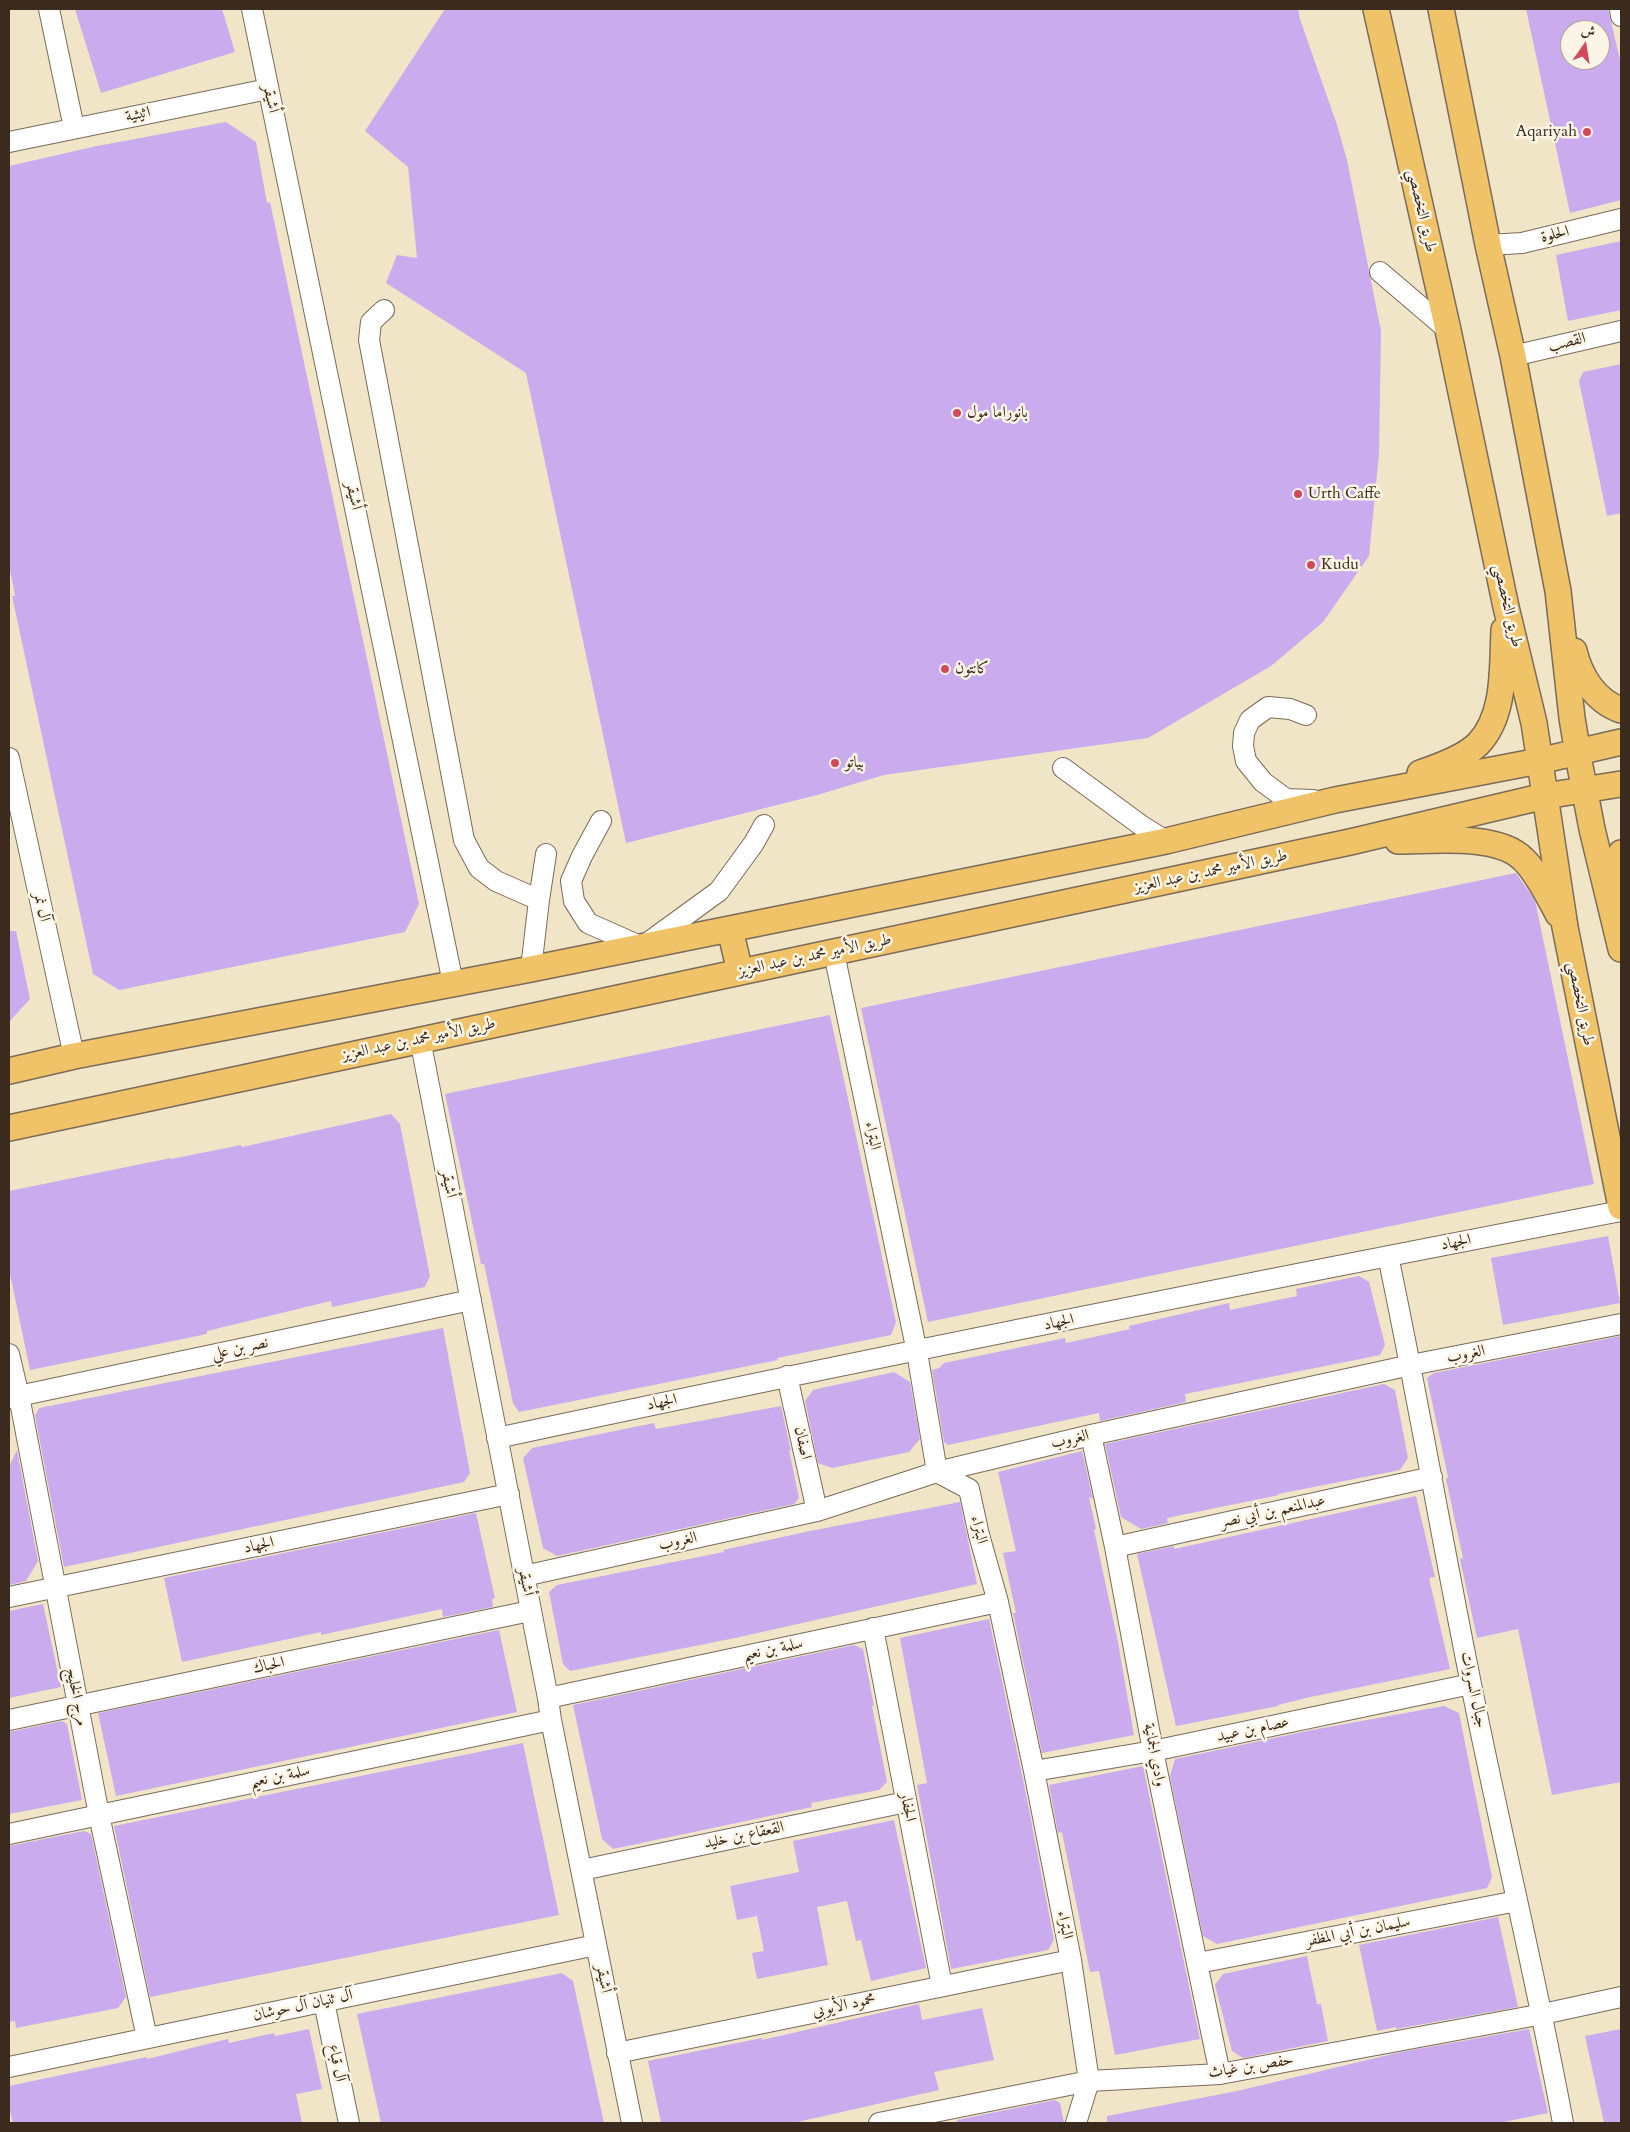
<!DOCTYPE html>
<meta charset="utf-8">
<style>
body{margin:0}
#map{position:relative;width:1630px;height:2132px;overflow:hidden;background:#f1e5c8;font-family:Cardo,Amiri,serif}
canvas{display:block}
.frame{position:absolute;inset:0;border:10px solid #3b2a1e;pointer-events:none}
.north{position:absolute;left:1560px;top:20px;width:50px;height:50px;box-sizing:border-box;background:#fcf5e5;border:1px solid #afa495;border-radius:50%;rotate:13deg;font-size:14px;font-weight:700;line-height:20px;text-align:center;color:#3b2a1e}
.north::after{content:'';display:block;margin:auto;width:18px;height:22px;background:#d1495b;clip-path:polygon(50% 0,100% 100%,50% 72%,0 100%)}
</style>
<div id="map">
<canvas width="1630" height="2132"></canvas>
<div class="frame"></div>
<div class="north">ش</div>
</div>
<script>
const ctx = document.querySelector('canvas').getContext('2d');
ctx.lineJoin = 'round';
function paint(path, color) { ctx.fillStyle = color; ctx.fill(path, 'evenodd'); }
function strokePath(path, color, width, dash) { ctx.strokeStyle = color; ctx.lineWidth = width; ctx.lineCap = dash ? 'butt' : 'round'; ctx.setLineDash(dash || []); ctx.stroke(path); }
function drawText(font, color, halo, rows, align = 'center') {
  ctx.font = font + ' Cardo,Amiri,serif'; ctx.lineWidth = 5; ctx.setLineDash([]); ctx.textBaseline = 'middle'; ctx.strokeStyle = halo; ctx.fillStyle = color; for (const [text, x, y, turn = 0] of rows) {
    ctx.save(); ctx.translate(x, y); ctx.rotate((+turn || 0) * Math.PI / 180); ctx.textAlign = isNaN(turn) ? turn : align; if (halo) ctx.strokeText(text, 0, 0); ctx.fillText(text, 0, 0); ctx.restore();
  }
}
const building = new Path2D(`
 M 75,9 L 222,9 L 235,52 L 101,93 Z
 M 445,9 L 1298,9 L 1300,19 L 1337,125 L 1347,160 L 1381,331 L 1379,454 L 1369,556 L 1323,622 L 1271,666 L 1148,738 L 884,775 L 817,795 L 626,843 L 526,373 L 386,283 L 397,255 L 417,258 L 408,167 L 365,131 Z
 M 1526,9 L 1608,9 L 1621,64 L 1621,200 L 1570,213 ZM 1570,30 L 1600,30 L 1600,60 L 1570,60 Z
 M 226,122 L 256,142 L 267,203 L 270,202 L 419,904 L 405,932 L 119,990 L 93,974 L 12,596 L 15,596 L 9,564 L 9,166 L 97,146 Z
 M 1621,241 L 1621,310 L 1568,321 L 1556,255 Z
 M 1621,364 L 1621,513 L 1607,516 L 1579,381 L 1583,372 Z
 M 1516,873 L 1535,900 L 1594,1184 L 928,1322 L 861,1008 Z
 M 9,931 L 16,931 L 30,999 L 9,1022 Z
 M 830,1015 L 896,1322 L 891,1335 L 777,1358 L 778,1360 L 519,1412 L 513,1403 L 484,1264 L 481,1264 L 445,1094 Z
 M 391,1114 L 400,1124 L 430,1276 L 425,1287 L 332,1307 L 331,1301 L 207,1331 L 207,1334 L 30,1370 L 9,1269 L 9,1191 L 171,1158 L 171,1159 L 241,1145 L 242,1147 Z
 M 1608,1236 L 1620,1303 L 1503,1325 L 1491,1258 Z
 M 1359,1276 L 1369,1282 L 1385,1345 L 1380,1355 L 1185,1394 L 1186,1402 L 1100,1421 L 1099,1413 L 948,1445 L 944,1442 L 932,1370 L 939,1368 L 944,1363 L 1065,1338 L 1066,1343 L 1130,1329 L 1129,1326 L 1229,1303 L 1230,1310 L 1297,1296 L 1296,1289 Z
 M 443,1328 L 470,1473 L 464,1482 L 64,1567 L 35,1416 L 39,1408 Z
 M 1621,1336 L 1621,1782 L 1552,1795 L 1518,1629 L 1477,1638 L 1460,1559 L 1463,1558 L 1446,1479 L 1448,1477 L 1427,1378 L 1434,1373 Z
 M 894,1372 L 910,1382 L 920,1439 L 909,1452 L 832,1468 L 818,1463 L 805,1401 L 813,1390 Z
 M 1384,1384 L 1395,1390 L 1408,1458 L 1400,1470 L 1278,1494 L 1279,1495 L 1167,1518 L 1168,1523 L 1141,1529 L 1121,1517 L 1105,1444 Z
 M 781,1406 L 791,1451 L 789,1450 L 799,1498 L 794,1504 L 557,1556 L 543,1548 L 523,1458 L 532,1448 L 654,1423 L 656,1429 Z
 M 17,1450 L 38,1561 L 26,1581 L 9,1585 L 9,1467 Z
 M 1082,1451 L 1093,1499 L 1089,1497 L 1096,1529 L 1094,1530 L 1118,1642 L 1134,1735 L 1042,1753 L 1013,1613 L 1016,1613 L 1003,1553 L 1016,1551 L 998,1472 Z
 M 1416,1496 L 1435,1577 L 1429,1578 L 1450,1669 L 1310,1697 L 1278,1705 L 1278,1706 L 1176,1726 L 1137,1554 L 1174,1546 L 1174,1549 Z
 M 960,1502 L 977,1584 L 735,1638 L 570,1671 L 563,1664 L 549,1592 L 557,1585 L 724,1552 L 723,1550 L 810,1531 Z
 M 476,1513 L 495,1598 L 492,1599 L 493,1607 L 443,1617 L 442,1609 L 321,1635 L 321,1632 L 182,1662 L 164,1578 Z
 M 43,1604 L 61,1687 L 9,1698 L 9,1611 Z
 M 989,1619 L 1025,1789 L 1054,1940 L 1048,1950 L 951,1969 L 917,1785 L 927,1783 L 900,1638 Z
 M 499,1630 L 517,1712 L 116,1796 L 98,1713 Z
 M 854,1645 L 863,1649 L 874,1706 L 872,1706 L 887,1782 L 879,1790 L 811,1803 L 812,1807 L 613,1849 L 602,1839 L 573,1705 Z
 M 1444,1706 L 1459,1713 L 1492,1877 L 1487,1888 L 1217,1944 L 1203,1936 L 1170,1776 L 1175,1759 L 1312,1730 Z
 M 62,1721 L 67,1724 L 82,1800 L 9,1814 L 9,1732 Z
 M 523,1743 L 559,1915 L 150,1997 L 114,1826 Z
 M 1143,1766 L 1200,2039 L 1115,2055 L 1099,1971 L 1090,1972 L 1062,1832 L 1058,1833 L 1049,1785 Z
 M 894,1820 L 926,1968 L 871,1981 L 861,1940 L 856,1941 L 847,1901 L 817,1907 L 828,1965 L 757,1979 L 752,1953 L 764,1951 L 757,1916 L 737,1920 L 730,1886 L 799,1872 L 793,1841 Z
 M 84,1831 L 91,1834 L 126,1997 L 118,2008 L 16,2028 L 15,2021 L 9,2022 L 9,1846 Z
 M 1498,1917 L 1518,2007 L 1396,2029 L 1396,2027 L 1377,2031 L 1359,1945 Z
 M 1307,1956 L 1317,2004 L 1321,2004 L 1328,2041 L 1243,2058 L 1232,2051 L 1215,1985 L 1223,1974 Z
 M 562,1973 L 573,1981 L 604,2123 L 381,2123 L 357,2014 Z
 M 919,2004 L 922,2020 L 982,2008 L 994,2060 L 934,2072 L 939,2090 L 793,2123 L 661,2123 L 648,2061 L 762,2038 L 762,2040 Z
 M 309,2029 L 322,2089 L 296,2094 L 302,2123 L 13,2123 L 9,2106 L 9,2086 L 147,2057 L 147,2059 L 228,2039 L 229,2043 L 274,2033 L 275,2036 Z
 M 1529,2029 L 1548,2113 L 1499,2123 L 1107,2123 L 1107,2116 L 1237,2091 L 1401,2052 Z
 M 1621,2029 L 1621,2123 L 1604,2123 L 1585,2036 Z
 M 1055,2100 L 1060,2103 L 1064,2123 L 957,2123 L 957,2120 Z`);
const minor = new Path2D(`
 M 49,9 L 74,128
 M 252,9 L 453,983
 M 1620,9 L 1621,16
 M 9,142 L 268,89
 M 1488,245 L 1522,243 L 1621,219
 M 1380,272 L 1448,330
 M 384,310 L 371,322 L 369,340 L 464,840 L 479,868 L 496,881 L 539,900 L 531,969
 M 1513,356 L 1621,331
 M 1306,715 L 1290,709 L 1268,707 L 1250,720 L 1244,733 L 1243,746 L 1246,761 L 1263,782 L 1286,799 L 1313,800
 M 9,758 L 74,1056
 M 1063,768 L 1142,826 L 1166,841
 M 601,821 L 582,856 L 571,881 L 574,901 L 588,923 L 642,947 L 719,891 L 754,843 L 764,825
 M 539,900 L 546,854
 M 834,953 L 917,1352 L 937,1472
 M 420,1039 L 548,1698 L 551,1720 L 632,2123
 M 1388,1256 C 1418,1398 1442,1541 1471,1684 C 1500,1831 1536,1976 1563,2123
 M 9,1354 L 19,1396 L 99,1815 L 147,2038
 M 787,1376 L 817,1511
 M 9,1398 L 471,1300
 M 1091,1435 L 1115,1547 L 1153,1751 L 1220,2074
 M 497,1438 C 871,1358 1246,1283 1621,1211
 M 937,1472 L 969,1489 L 979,1535 L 998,1602 L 1034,1771 L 1071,1960 L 1089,2081 L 1076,2123
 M 1115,1547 L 1432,1477
 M 524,1576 L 817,1511 L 937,1472 L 1091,1435 L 1411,1365 L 1621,1324
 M 9,1597 L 509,1494
 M 873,1628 L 942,1986
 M 548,1698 L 998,1602
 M 9,1720 L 530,1611
 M 1034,1771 L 1153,1751 L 1471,1684
 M 9,1834 L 551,1720
 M 582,1870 L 906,1802
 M 1198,1963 L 1517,1901
 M 324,2002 L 349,2123
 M 617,2053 L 1071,1960
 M 9,2067 L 596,1945
 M 879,2123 L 1089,2081 L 1220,2074 L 1543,2014 L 1621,1997`);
const major = new Path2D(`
 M 1376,9 L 1448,330 L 1506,607 L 1534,723 L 1565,927 L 1621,1207
 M 1441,9 L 1488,245 L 1513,356 L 1558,591 L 1572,718 L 1580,766 L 1592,829 L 1621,949
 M 1574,651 C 1580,676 1595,701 1621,710
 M 1420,773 C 1438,767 1464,758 1478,744 C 1506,715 1502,667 1504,630
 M 1398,841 C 1432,841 1497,833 1523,859 C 1537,872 1549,897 1558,914
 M 1621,853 L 1621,896
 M 730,929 L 740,972
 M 9,1071 L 74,1056 L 531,969 L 1166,841 L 1335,800 L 1539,761 L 1621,742
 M 9,1128 L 1350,842 L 1545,796 L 1621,784`);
const markers = [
 [1587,132,5,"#d1495b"],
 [957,413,5,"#d1495b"],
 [1298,494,5,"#d1495b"],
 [1311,565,5,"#d1495b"],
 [945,669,5,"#d1495b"],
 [835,763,5,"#d1495b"]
];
const streetNames = [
 ["أشيقر",270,99,78],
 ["اثيثية",138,115,-12],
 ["طريق التخصصي",1421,211,77],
 ["الحلوة",1555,235,-14],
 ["القصب",1567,343,-13],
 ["أشيقر",353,496,78],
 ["طريق التخصصي",1507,606,77],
 ["طريق الأمير محمد بن عبد العزيز",1211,872,-12],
 ["آل نمر",41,907,78],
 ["طريق الأمير محمد بن عبد العزيز",815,956,-12],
 ["طريق التخصصي",1580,1004,79],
 ["طريق الأمير محمد بن عبد العزيز",419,1040,-12],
 ["البتراء",872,1136,78],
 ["أشيقر",448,1184,79],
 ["الجهاد",1456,1243,-11],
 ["الجهاد",1059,1323,-12],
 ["نصر بن علي",240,1349,-12],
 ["الغروب",1466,1355,-11],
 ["الجهاد",662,1403,-12],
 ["الغروب",1070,1440,-13],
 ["اصفان",802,1443,78],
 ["عبدالمنعم بن أبي نصر",1273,1512,-12],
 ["البتراء",978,1530,76],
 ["الغروب",678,1542,-12],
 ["الجهاد",259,1546,-12],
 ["أشيقر",525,1582,80],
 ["سلمة بن نعيم",773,1650,-12],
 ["الحباك",269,1666,-12],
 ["جبال السروات",1473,1690,78],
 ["مرج الخليج",76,1697,79],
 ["عصام بن عبيد",1253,1730,-12],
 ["وادي الجمانية",1154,1755,79],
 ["سلمة بن نعيم",280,1777,-12],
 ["الجفار",907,1807,79],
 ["القعقاع بن خليد",744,1836,-12],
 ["البتراء",1064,1925,79],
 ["سليمان بن أبي المظفر",1358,1932,-11],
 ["أشيقر",603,1979,79],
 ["آل ثنيان آل حوشان",303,2006,-12],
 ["محمود الأيوبي",844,2006,-12],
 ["آل قباع",336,2063,79],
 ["حفص بن غياث",1251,2067,-9]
];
const poiNames = [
 ["Aqariyah",1577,132,"right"],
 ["بانوراما مول",967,413],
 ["Urth Caffe",1308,494],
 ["Kudu",1321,565],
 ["كانتون",955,669],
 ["بياتو",845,763]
];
paint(building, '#caabee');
strokePath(minor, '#7b6b5a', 22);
strokePath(major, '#7b6b5a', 28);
strokePath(minor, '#fff', 20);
strokePath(major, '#f1c369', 25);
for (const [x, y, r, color] of markers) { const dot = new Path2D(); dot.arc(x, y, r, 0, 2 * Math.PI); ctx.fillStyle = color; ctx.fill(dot); strokePath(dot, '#fcf5e5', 2); }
drawText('16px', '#3b2a1e', '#fcf5e5', streetNames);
drawText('16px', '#3b2a1e', '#fcf5e5', poiNames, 'left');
</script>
